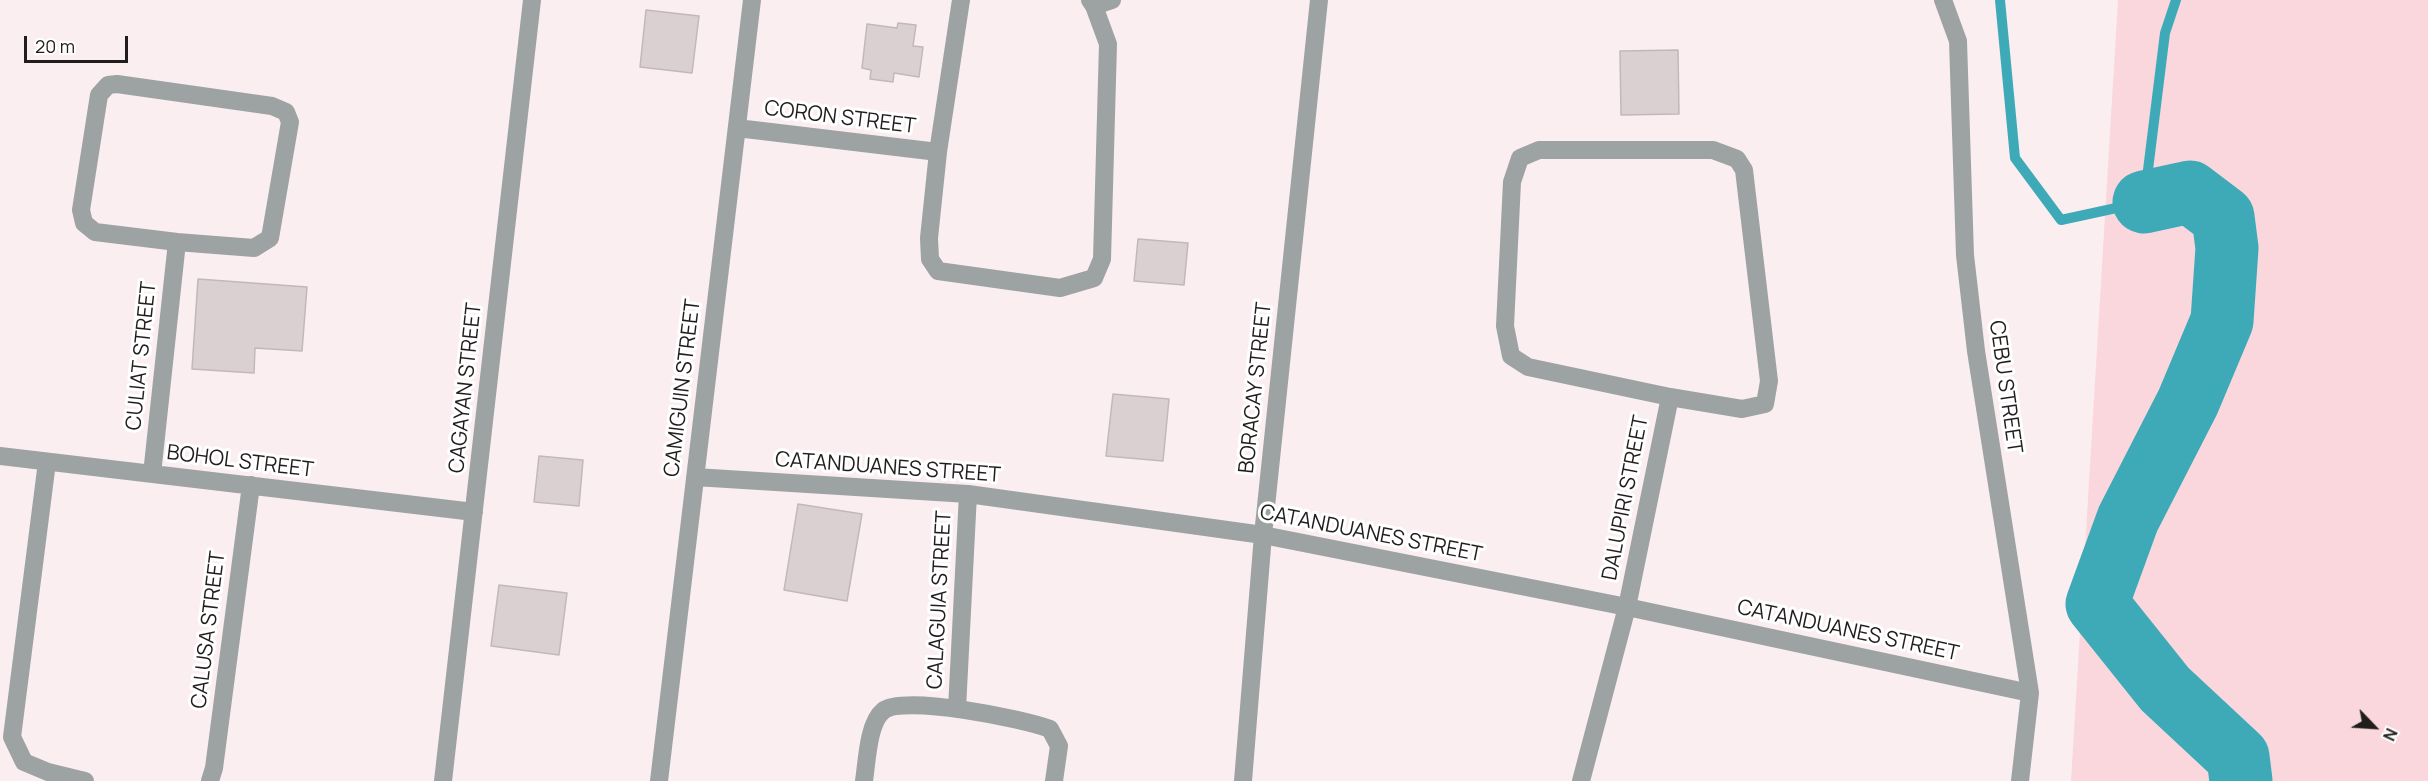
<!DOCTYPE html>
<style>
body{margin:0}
#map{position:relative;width:2428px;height:781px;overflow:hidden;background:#faeef0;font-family:Manrope,sans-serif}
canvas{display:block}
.north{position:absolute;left:2344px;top:697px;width:60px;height:60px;-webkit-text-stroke:4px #fff;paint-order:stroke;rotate:115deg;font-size:16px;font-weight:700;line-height:24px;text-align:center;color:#211d1d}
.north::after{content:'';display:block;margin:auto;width:21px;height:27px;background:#211d1d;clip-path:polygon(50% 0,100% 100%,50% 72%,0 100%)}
.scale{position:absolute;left:24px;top:36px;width:104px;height:27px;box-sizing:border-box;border:3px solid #211d1d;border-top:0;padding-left:8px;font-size:18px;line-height:21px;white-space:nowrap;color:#211d1d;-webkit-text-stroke:4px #fff;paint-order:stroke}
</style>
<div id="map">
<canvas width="2428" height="781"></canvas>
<div class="north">N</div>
<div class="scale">20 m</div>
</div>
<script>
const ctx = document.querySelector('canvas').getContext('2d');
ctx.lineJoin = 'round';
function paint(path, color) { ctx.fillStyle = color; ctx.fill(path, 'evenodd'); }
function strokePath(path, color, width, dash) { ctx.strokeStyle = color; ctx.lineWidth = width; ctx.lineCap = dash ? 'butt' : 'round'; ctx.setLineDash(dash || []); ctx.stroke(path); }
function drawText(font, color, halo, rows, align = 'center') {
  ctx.font = font + ' Manrope,sans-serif'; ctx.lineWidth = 6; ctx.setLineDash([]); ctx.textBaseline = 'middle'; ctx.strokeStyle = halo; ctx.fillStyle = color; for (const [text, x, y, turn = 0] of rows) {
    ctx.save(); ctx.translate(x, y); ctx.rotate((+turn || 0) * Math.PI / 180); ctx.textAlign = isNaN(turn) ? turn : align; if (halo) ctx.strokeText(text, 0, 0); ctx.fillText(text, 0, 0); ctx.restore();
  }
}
const green = new Path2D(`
 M 2118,0 L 2428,0 L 2428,781 L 2071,781 Z`);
const stream = new Path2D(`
 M 2000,0 L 2015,158 L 2061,220 L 2144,202 L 2165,33 L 2176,0`);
const river = new Path2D(`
 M 2144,202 L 2190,192 L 2223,217 L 2227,248 L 2222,321 L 2188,402 L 2128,519 L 2097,604 L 2165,689 L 2238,757 L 2241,781`);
const building = new Path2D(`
 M 646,10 L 699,16 L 692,73 L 640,67 Z
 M 898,23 L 916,25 L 913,46 L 923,47 L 919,77 L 894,73 L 893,82 L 870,79 L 871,70 L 862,68 L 867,24 L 897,28 Z
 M 1678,50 L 1679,114 L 1621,115 L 1620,51 Z
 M 1138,239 L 1188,243 L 1184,285 L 1134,281 Z
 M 198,279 L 307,287 L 302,351 L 255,348 L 254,373 L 192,369 Z
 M 1113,394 L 1169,399 L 1163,461 L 1106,456 Z
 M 539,456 L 583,460 L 579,506 L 534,502 Z
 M 798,504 L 862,514 L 847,601 L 784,590 Z
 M 499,585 L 567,593 L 559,655 L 491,646 Z`);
const street = new Path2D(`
 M 961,0 L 938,152 L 929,238 L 930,259 L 938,271 L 1060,288 L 1094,278 L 1102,259 L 1108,44 L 1094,6 L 1090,0
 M 1943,0 L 1958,41 L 1965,255 L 1976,351 L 2030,693 L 2020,781
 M 1094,6 L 1112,0
 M 117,84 L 272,106 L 286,112 L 290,122 L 270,238 L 254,248 L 177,242 L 95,232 L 84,223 L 81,210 L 99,95 L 108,85 Z
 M 737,128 L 938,152
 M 1539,150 L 1713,150 L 1737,159 L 1744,170 L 1769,381 L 1765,404 L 1742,409 L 1670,397 L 1528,367 L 1511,356 L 1505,326 L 1512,182 L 1520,158 Z
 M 0,456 L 474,512
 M 47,462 L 12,737 L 24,762 L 48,772 L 85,781
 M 152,474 L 177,242
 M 695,477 L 968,494 L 1263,535 L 1627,607 L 2030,693
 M 957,709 L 968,494
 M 210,781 L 214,768 L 251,485
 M 443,781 L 532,0
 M 659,781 L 752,0
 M 864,781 C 867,762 868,723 883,711 C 902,694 1024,719 1050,729 L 1059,746 L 1054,781
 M 1243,781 L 1263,535 L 1319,0
 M 1581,781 L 1627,607 L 1670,397`);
const streetNames = [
 ["CORON STREET",840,118,7],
 ["CULIAT STREET",142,356,-84],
 ["CEBU STREET",2005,387,82],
 ["CAGAYAN STREET",466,388,-84],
 ["CAMIGUIN STREET",683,388,-83],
 ["BORACAY STREET",1256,388,-84],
 ["BOHOL STREET",240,462,7],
 ["CATANDUANES STREET",888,468,4],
 ["DALUPIRI STREET",1626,498,-79],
 ["CATANDUANES STREET",1371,534,11],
 ["CALAGUIA STREET",940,600,-87],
 ["CALUSA STREET",209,630,-83],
 ["CATANDUANES STREET",1848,631,12]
];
paint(green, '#fad7dc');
strokePath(stream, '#3eaab7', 10);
strokePath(river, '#3eaab7', 63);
paint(building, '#dbd0d1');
strokePath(building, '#c3b8b9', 1.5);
strokePath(street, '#9da2a3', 18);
drawText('21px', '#211d1d', '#fff', streetNames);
</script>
